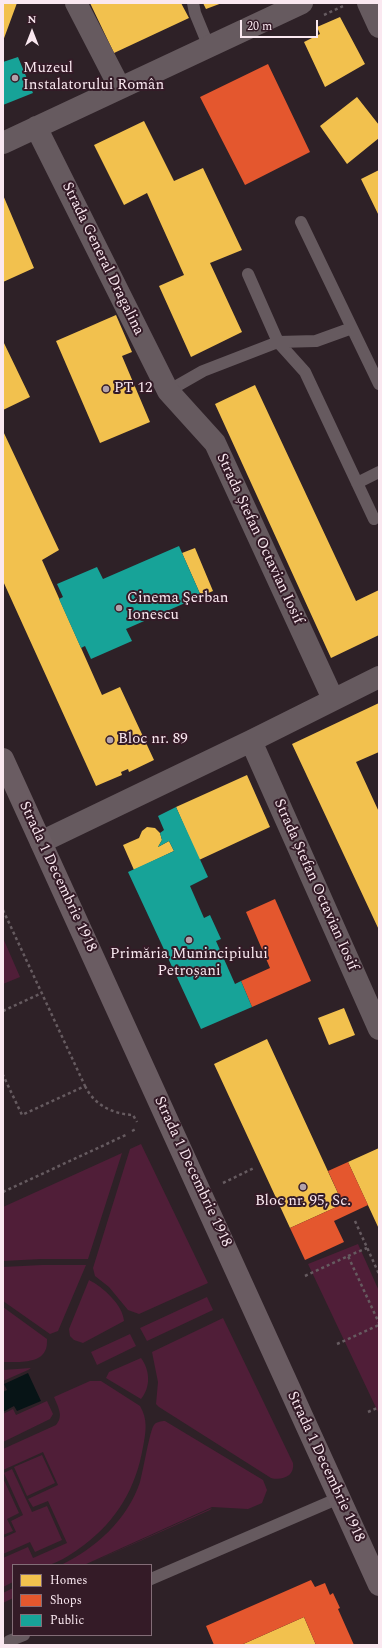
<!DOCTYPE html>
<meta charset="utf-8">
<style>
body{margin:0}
#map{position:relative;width:382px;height:1648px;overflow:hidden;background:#2e2127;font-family:Spectral,serif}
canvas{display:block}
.frame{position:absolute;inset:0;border:4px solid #fae8f0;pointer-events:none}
.legend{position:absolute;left:12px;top:1564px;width:140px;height:72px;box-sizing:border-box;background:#341b27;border:1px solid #836d77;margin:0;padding:5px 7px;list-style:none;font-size:12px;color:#fae8f0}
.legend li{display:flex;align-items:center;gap:8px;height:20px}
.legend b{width:20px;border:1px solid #836d77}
.north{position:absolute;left:12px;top:12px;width:40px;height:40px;-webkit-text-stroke:3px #341b27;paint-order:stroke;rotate:0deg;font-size:11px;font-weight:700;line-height:16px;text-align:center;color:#fae8f0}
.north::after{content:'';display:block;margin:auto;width:14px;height:18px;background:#fae8f0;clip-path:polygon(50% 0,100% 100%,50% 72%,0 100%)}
.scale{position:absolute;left:240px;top:20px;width:78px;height:18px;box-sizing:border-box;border:2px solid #fae8f0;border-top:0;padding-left:5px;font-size:12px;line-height:14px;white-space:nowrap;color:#fae8f0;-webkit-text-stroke:3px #341b27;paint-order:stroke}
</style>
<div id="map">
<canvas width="382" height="1648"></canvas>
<div class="frame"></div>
<ul class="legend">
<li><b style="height:11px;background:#f2c14e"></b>Homes</li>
<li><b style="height:11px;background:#e4572e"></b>Shops</li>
<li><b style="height:11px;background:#17a398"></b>Public</li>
</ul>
<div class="north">N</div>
<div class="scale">20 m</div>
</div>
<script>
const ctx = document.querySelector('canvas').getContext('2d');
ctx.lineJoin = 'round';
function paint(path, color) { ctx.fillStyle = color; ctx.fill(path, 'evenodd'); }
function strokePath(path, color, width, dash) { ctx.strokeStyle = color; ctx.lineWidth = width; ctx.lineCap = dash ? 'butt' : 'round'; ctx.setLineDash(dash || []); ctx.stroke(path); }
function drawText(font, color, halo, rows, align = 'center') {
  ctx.font = font + ' Spectral,serif'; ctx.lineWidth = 4; ctx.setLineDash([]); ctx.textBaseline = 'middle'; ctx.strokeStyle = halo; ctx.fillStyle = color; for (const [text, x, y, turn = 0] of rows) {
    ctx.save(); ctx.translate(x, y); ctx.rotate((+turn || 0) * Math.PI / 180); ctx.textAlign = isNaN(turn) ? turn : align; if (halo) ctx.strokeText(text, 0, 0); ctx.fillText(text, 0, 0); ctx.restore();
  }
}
const green = new Path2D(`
 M 3,938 L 20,977 L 3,984 Z
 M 141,1144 L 208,1283 L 139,1314 L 128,1310 L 109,1287 L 95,1276 L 93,1268 L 130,1149 Z
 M 122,1153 L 88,1259 L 41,1259 L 3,1261 L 3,1207 Z
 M 358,1244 L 379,1291 L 379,1414 L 308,1264 Z
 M 42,1265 L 86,1265 L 58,1331 L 50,1334 L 3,1301 L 3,1267 Z
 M 89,1280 C 103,1287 123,1305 124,1321 L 83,1343 L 74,1340 L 70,1336 L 69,1329 Z
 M 207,1297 L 213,1310 L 147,1341 L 140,1328 Z
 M 3,1307 L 47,1339 C 47,1343 47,1348 45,1351 C 39,1364 15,1362 3,1362 Z
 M 223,1318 L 293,1463 C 295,1476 282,1481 271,1478 L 159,1407 L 156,1404 L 158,1382 L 152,1352 Z
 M 130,1334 L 136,1346 L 97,1365 L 91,1352 Z
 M 141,1358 C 150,1370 151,1387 141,1399 L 106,1378 L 109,1372 Z
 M 31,1368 L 28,1370 L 3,1381 L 3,1370 Z
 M 90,1381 L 101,1381 L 140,1406 C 148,1419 146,1432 143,1447 C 136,1488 117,1520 84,1545 C 73,1553 62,1561 49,1565 C 39,1568 24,1565 13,1565 L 13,1582 L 3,1587 L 3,1558 L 28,1547 L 33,1558 L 67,1543 L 48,1501 L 33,1507 L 28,1499 L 58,1485 L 43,1452 L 3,1470 L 3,1449 L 56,1425 C 64,1416 58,1407 54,1397 Z
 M 47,1401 L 53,1414 L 50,1419 L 3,1442 L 3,1414 L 13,1409 L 16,1415 Z
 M 165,1421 L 263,1480 L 267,1490 L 262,1503 L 248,1509 L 212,1507 L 84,1565 L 61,1565 C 95,1549 128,1519 140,1482 C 143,1472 150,1429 154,1425 C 156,1422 161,1421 165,1421 Z
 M 42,1455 L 55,1483 L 27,1496 L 14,1467 Z
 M 12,1469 L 32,1512 L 47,1506 L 62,1540 L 35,1552 L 30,1542 L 3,1554 L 3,1538 L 16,1532 L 11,1521 L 23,1515 L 4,1473 Z
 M 3,1478 L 19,1513 L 7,1519 L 13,1531 L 3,1535 Z
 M 212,1508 L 210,1510 L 86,1565 Z
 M 13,1588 L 13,1598 L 3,1603 L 3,1593 Z`);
const water = new Path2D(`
 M 28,1373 L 41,1401 L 17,1411 L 14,1406 L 3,1412 L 3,1392 L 7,1390 L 4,1384 Z`);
const homes = new Path2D(`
 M 3,3 L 17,3 L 3,41 Z
 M 90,3 L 181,3 L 189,18 L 114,53 Z
 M 203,3 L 222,3 L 206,9 Z
 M 340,17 L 365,64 L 325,87 L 304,42 L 320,34 L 317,27 Z
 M 357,97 L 379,125 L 379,138 L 347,164 L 320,126 Z
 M 144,121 L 174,181 L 203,168 L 242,250 L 210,263 L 242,332 L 191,357 L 159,286 L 184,275 L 147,193 L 124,205 L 94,145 Z
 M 379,170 L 379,216 L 361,179 Z
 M 3,195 L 34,268 L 3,282 Z
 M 116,315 L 132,352 L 122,356 L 150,422 L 100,443 L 56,341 Z
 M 3,341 L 30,397 L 3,410 Z
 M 255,385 L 356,601 L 379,590 L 379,635 L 331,658 L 215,404 Z
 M 3,431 L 59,550 L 42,560 L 102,695 L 120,687 L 154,760 L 129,772 L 128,769 L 121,772 L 122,775 L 96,786 L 3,581 Z
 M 195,548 L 213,591 L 201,596 L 182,553 Z
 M 379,703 L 379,752 L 356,762 L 379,812 L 379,930 L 292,744 Z
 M 247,775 L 270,827 L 199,860 L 176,807 Z
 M 147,827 L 155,828 L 160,833 L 162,840 L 158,847 L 169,841 L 174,851 L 134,870 L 123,845 L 139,838 L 142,831 Z
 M 344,1008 L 355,1035 L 329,1045 L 318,1018 Z
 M 267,1039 L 343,1204 L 290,1228 L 214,1064 Z
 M 379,1148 L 379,1229 L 348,1162 Z
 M 304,1617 L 316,1645 L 241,1645 Z`);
const shops = new Path2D(`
 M 268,64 L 310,152 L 245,185 L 200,97 Z
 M 275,899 L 311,981 L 252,1007 L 241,981 L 270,968 L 246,912 Z
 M 348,1162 L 368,1205 L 334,1221 L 344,1242 L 305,1260 L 290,1228 L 343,1204 L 328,1171 Z
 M 311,1580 L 315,1587 L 325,1583 L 330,1595 L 333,1593 L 340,1608 L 338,1609 L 354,1645 L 316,1645 L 304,1617 L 241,1645 L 214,1645 L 206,1626 Z`);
const public = new Path2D(`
 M 18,57 L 33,93 L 3,105 L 3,62 Z
 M 179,546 L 201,596 L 126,629 L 132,641 L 91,659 L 85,646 L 81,648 L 59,599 L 63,597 L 57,584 L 97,567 L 103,579 Z
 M 176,807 L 208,877 L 190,886 L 204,918 L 210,915 L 221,939 L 216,941 L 235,984 L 241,981 L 252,1007 L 201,1029 L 128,872 L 174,851 L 169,841 L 158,847 L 162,840 L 160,833 L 164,830 L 158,816 Z`);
const path = new Path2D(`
 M 324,15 L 343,6
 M 3,910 L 85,1086 L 22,1115 L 3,1075
 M 3,1011 L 42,993
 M 85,1086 C 94,1105 113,1114 133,1115 L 137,1122
 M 132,1131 L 136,1129
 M 223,1183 L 254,1168
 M 3,1192 L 128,1134
 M 355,1221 L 379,1274
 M 348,1256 L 367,1248
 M 305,1276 L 348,1256 L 379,1323
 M 337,1344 L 379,1325
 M 368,1412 L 379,1407`);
const lane = new Path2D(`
 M 193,3 L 195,13 L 209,47
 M 352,328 L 379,384
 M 278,342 L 305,372 L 374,519
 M 278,342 L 316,341 L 352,328 L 301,222
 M 168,391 L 203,371 L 278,342 L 248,274
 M 357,483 L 379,472
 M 151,1579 L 339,1498
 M 9,1641 L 24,1635`);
const street = new Path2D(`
 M 76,3 L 120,88
 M 368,3 L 379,27
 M 36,127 L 168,391 L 215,443 L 333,699
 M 3,143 L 302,3
 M 251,741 L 379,1029
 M 41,842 L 251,741 L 379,677`);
const secondary = new Path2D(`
 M 3,759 L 379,1585`);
const markers = [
 [15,78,4,"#b3a2aa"],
 [106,389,4,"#b3a2aa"],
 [119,608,4,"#b3a2aa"],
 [110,740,4,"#b3a2aa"],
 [189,940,4,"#b3a2aa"],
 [303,1187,4,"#b3a2aa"]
];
const poiNames = [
 ["Muzeul",23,69],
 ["Instalatorului Român",23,86],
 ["PT 12",114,389],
 ["Cinema Şerban",127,599],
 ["Ionescu",127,616],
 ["Bloc nr. 89",118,740],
 ["Primăria Munincipiului",189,955,"center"],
 ["Petroșani",189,972,"center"],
 ["Bloc nr. 95, Sc.",303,1202,"center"]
];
const streetNames = [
 ["Strada General Dragalina",102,259,64],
 ["Strada Ștefan Octavian Iosif",259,539,65],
 ["Strada 1 Decembrie 1918",57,877,65],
 ["Strada Ștefan Octavian Iosif",315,885,66],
 ["Strada 1 Decembrie 1918",192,1172,65],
 ["Strada 1 Decembrie 1918",325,1467,65]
];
paint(green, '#501e38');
paint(water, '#071416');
paint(homes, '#f2c14e');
paint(shops, '#e4572e');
paint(public, '#17a398');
strokePath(path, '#665b60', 2.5, [3, 3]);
strokePath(lane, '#665a5f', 12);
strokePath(street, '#665a5f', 22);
strokePath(secondary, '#6a5c62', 22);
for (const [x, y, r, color] of markers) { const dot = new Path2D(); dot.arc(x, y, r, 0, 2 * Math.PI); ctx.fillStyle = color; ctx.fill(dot); strokePath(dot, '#341b27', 1.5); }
drawText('15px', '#fae8f0', '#341b27', poiNames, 'left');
drawText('15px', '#fae8f0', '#341b27', streetNames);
</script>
